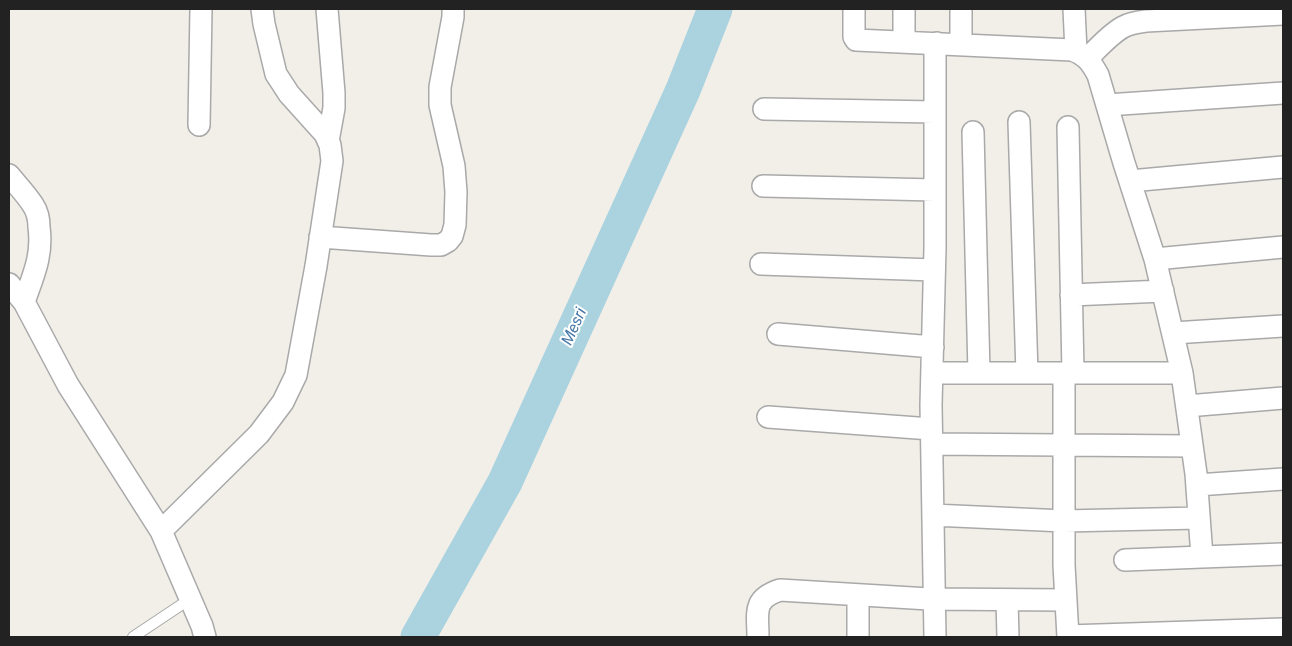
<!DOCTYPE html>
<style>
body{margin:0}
#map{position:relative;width:1292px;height:646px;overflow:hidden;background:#f2efe9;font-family:Roboto,sans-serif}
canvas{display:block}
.frame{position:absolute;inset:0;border:10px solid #222;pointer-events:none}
</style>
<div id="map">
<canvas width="1292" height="646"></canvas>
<div class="frame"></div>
</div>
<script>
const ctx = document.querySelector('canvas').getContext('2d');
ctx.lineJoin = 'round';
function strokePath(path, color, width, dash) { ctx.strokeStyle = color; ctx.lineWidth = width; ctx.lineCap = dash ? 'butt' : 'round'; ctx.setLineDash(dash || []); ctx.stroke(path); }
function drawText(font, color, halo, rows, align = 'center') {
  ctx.font = font + ' Roboto,sans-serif'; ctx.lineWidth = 4; ctx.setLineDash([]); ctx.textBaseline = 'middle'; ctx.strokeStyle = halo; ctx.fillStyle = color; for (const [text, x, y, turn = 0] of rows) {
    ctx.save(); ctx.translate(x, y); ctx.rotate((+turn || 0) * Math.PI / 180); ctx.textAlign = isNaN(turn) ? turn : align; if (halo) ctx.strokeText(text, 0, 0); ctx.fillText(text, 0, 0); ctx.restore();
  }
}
const river = new Path2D(`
 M 418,637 L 505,482 L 683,90 L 715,9`);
const lane = new Path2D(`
 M 133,637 L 190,599`);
const street = new Path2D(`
 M 327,9 L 334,93 L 334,108 L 328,141
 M 854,9 L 854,37 L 856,40 L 1072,50 C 1086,55 1091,62 1098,75 L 1124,163 L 1155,259 L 1182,373 L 1196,474 L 1202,557 L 1283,554
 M 1074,9 L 1076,51
 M 904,42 L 904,9
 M 961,44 L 961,9
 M 1087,59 C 1098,48 1109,35 1123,27 C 1130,23 1138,22 1146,21 L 1283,14
 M 1107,105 L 1283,93
 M 764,109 L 935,112
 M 1019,122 L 1027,373
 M 199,125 L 201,9
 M 1068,127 L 1073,373
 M 973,132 L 979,373
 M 9,175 C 17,185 26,194 33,205 C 37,211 39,220 39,227 C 43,256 33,276 24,302
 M 1130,181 L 1283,167
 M 763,186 L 935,190
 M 320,237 L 431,245 L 441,245 L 448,241 L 452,236 L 455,225 L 456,192 L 454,166 L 440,105 L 440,87 L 453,17 L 453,9
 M 1155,259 L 1283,247
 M 761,264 L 934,270
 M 9,284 L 24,302 L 68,385 L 161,531 L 202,626 L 205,637
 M 1071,295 L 1163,291
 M 1173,333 L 1283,326
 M 778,334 L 933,347
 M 932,373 L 1182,373
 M 1064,373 L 1064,565 L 1068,637
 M 1187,406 L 1283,398
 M 768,417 L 931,429
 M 932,444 L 1192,446
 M 1197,485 L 1283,479
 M 933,515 L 1064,521 L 1199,518
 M 161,531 L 259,434 L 283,402 L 296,375 L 316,266 L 332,161 L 330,145 L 325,134 L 289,94 L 276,74 L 264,24 L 262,9
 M 1125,560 L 1202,557
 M 1007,600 L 1008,637
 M 1068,636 L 1283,629
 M 758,637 C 758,613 752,599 780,590 L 929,599 L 1066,600
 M 858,637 L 858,595
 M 935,637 L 931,405 L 935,248 L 935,53 L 937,43`);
const waterNames = [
 ["Mesri",575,327,-66]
];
strokePath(river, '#aad3df', 35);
strokePath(lane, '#a9a9a9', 12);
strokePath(street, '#a9a9a9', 24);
strokePath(lane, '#fff', 10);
strokePath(street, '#fff', 21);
drawText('italic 16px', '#4a7aab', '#fff', waterNames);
</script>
